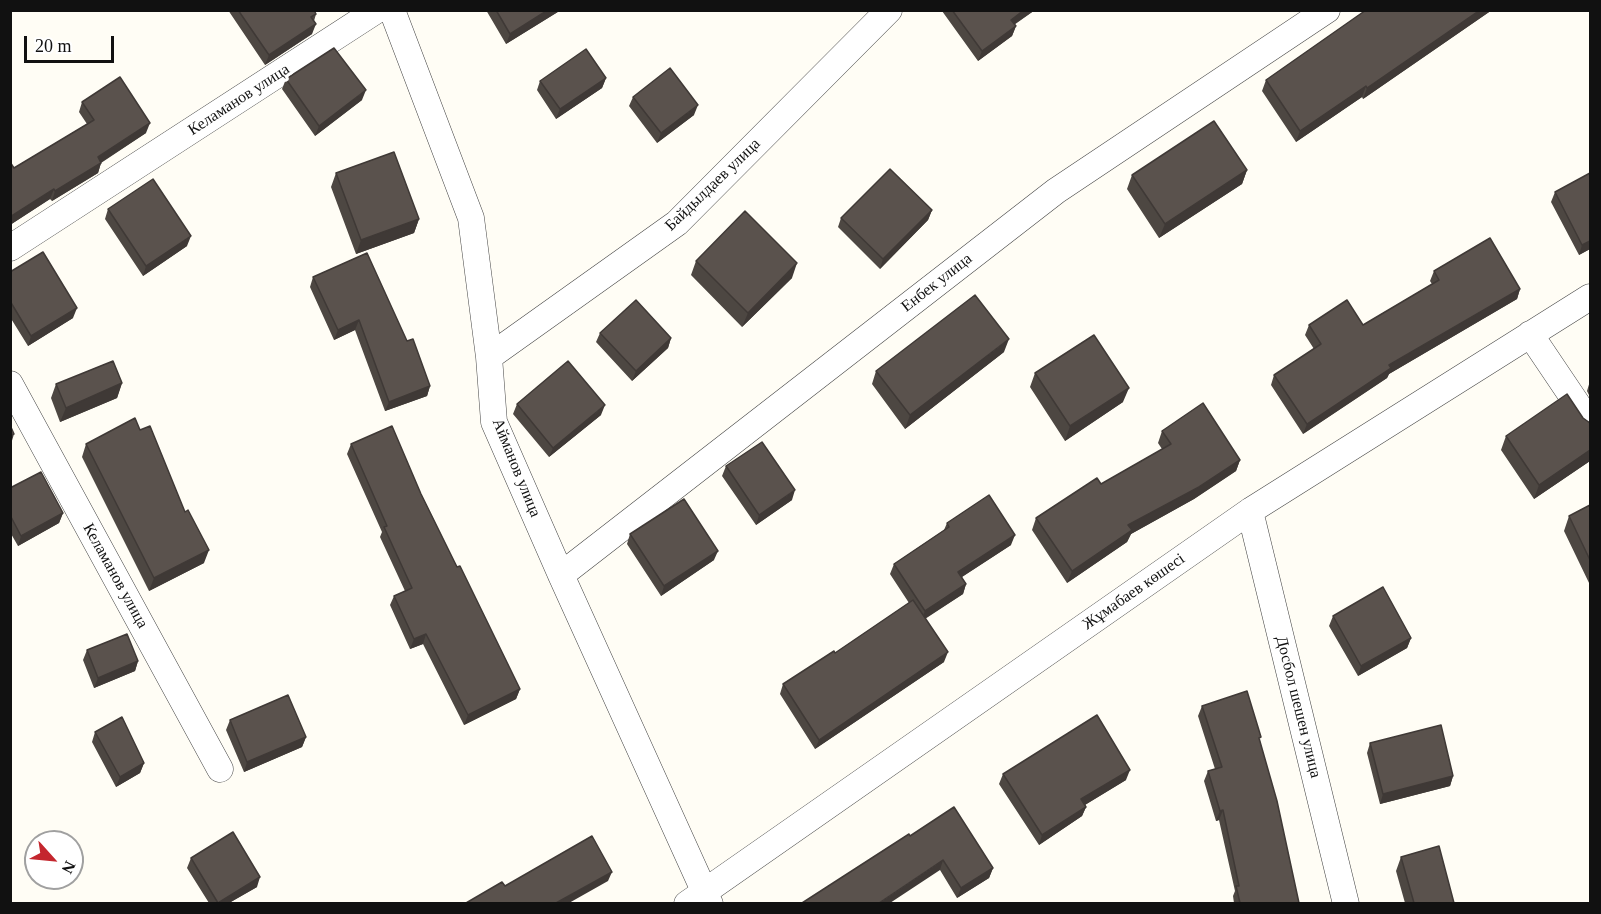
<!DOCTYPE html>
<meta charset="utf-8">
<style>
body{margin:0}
#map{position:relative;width:1601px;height:914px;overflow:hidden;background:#fffdf5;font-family:Georgia,serif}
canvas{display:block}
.frame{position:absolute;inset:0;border:12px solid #111;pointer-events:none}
.north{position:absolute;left:24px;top:830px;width:60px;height:60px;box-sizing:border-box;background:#fff;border:2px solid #a0a0a0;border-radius:50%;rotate:117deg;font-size:16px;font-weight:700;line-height:24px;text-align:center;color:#111}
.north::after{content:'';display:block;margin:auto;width:21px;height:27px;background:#c4262e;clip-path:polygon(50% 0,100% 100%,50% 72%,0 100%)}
.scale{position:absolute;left:24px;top:36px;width:90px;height:27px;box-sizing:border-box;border:3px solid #111;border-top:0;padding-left:8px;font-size:18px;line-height:21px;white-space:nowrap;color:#111;-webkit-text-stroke:4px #fff;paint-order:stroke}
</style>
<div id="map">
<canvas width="1601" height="914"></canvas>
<div class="frame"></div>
<div class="north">N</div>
<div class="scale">20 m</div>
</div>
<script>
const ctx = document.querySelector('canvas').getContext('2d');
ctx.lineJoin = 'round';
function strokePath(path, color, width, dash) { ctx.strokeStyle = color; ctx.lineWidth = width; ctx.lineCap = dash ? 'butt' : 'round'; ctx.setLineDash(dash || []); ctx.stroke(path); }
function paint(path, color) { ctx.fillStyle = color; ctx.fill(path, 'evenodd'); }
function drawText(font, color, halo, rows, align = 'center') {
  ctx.font = font + ' Georgia,serif'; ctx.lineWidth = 6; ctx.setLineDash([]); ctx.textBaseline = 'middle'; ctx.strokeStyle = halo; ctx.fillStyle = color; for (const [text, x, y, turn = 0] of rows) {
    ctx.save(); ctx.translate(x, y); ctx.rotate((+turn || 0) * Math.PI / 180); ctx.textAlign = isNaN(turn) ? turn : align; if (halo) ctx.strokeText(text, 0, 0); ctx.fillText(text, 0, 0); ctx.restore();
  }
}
const minor = new Path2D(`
 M 392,10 L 471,218 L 489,357 L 494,422 L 561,575 L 710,904
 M 10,248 L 377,10
 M 1530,334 L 1590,423
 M 489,357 L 677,223 L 889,10
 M 10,384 L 220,769
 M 1250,511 L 1346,904
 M 561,575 L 1056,191 L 1327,10
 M 687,904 L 1250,511 L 1590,297`);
const wall = new Path2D(`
 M 228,10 L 314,10 L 316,14 L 314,21 L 312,34 L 265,65 Z
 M 486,10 L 561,10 L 506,44 Z
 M 1035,10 L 1014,25 L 1016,26 L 1012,36 L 978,61 L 942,11 Z
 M 1366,10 L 1492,10 L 1363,99 L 1362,97 L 1296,142 L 1262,91 L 1266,80 Z
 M 606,78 L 602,88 L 556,119 L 537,90 L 540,81 Z
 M 286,79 L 362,100 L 315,136 L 282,89 Z
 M 633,97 L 694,115 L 657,143 L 629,106 Z
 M 82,102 L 146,133 L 101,163 L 98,173 L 52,201 L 50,199 L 10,225 L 10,162 L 14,168 L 87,124 L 79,112 Z
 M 1247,170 L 1242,184 L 1159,238 L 1127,189 L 1132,175 Z
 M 336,173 L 419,219 L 414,233 L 356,254 L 331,187 Z
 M 1555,192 L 1590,249 L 1579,255 L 1551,202 Z
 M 108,209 L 187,246 L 143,276 L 105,219 Z
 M 932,210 L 928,220 L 880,269 L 838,227 L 841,218 Z
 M 696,261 L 792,278 L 742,327 L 691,275 Z
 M 1434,271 L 1520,289 L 1517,299 L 1389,374 L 1387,378 L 1303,434 L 1271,385 L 1274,375 L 1314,349 L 1305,335 L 1309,325 L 1363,325 L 1432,284 L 1430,281 Z
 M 10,272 L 73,318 L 28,346 L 10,317 Z
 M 313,277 L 407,341 L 430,386 L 427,396 L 385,411 L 355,330 L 334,340 L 310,287 Z
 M 600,333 L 671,338 L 668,348 L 632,381 L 596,342 Z
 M 1004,352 L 905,429 L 872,384 L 876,371 Z
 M 1035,373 L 1123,402 L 1065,441 L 1030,387 Z
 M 1590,381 L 1590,397 L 1587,391 Z
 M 122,383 L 117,398 L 60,422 L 51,398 L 56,384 Z
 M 517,404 L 601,415 L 549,457 L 513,414 Z
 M 1583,418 L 1590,423 L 1590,461 L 1534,499 L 1501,450 L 1506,436 Z
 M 140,430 L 204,563 L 149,591 L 82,457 L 86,444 Z
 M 1162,431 L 1240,460 L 1236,471 L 1194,499 L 1131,534 L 1127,542 L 1067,583 L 1032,530 L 1036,518 L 1101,484 L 1162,449 L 1158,443 Z
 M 351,444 L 421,494 L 457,567 L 520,689 L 516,699 L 464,725 L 423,644 L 410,649 L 390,605 L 394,596 L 405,591 L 380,537 L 382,532 L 347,454 Z
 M 726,466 L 792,500 L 756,525 L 722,476 Z
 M 10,488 L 63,513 L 59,523 L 18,546 L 10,532 Z
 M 1590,505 L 1590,585 L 1564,531 L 1569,516 Z
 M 947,523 L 1011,545 L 962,577 L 966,584 L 963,594 L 925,619 L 944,662 L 815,749 L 780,694 L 783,684 L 835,653 L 909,603 L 890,574 L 894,564 L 944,530 Z
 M 630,534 L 714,560 L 661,596 L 627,544 Z
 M 1333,616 L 1411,638 L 1407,648 L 1358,676 L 1329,626 Z
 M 87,650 L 138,661 L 135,671 L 94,688 L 83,660 Z
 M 1202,706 L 1260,741 L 1299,903 L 1234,903 L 1233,896 L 1235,891 L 1219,820 L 1216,821 L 1204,781 L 1208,771 L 1215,769 L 1198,716 Z
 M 230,720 L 306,737 L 302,747 L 244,772 L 226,730 Z
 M 95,732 L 144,763 L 140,773 L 116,787 L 92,742 Z
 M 1370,743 L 1453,776 L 1450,786 L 1380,804 L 1367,753 Z
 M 1003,774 L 1126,780 L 1085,805 L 1086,807 L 1082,816 L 1039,845 L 999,784 Z
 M 910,836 L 993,868 L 989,878 L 957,898 L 940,870 Z
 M 1401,857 L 1454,903 L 1405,903 L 1396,871 Z
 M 191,858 L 257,887 L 229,903 L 209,903 L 187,868 Z`);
const shadedWall = new Path2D(`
 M 548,10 L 561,10 L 506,44 L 510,34 Z
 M 1024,10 L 1035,10 L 1007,29 L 1011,20 Z
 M 1480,10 L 1492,10 L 1363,99 L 1367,88 Z
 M 316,24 L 312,34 L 265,65 L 269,55 Z
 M 1016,26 L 1012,36 L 978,61 L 982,51 Z
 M 606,78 L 602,88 L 556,119 L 560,109 Z
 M 1366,86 L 1362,97 L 1296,142 L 1300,131 Z
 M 366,90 L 362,100 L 315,136 L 319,126 Z
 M 698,105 L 694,115 L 657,143 L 661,133 Z
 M 150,123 L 146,133 L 94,167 L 98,157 Z
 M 101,163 L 98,173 L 52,201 L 55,191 Z
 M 1247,170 L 1242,184 L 1159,238 L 1165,224 Z
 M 54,189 L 50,199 L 10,225 L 10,217 Z
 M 932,210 L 928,220 L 880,269 L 883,259 Z
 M 419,219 L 414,233 L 356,254 L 361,240 Z
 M 191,236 L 187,246 L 143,276 L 146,266 Z
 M 1590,241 L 1590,249 L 1579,255 L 1582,245 Z
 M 797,263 L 792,278 L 742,327 L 748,313 Z
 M 1520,289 L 1517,299 L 1389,374 L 1387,378 L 1303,434 L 1307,424 L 1389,365 Z
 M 77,308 L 73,318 L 28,346 L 31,336 Z
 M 359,320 L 355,330 L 334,340 L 338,330 Z
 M 671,338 L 668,348 L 632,381 L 636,371 Z
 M 1009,339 L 1004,352 L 905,429 L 910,415 Z
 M 122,383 L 117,398 L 60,422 L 66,408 Z
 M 430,386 L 427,396 L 385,411 L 389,402 Z
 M 1129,388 L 1123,402 L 1065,441 L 1070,426 Z
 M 605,405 L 601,415 L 549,457 L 553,448 Z
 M 14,434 L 11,444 L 10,435 Z
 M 1590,450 L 1590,461 L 1534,499 L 1539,485 Z
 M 1240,460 L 1236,471 L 1194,499 L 1131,534 L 1127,542 L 1067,583 L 1072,571 L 1128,525 Z
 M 795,490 L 792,500 L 756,525 L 759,515 Z
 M 63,513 L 59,523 L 18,546 L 21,536 Z
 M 1015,535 L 1011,545 L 954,582 L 958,572 Z
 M 209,550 L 204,563 L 149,591 L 154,578 Z
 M 718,551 L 714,560 L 661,596 L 664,586 Z
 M 966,584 L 963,594 L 921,621 L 925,611 Z
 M 426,634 L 423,644 L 410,649 L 414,639 Z
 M 1411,638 L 1407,648 L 1358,676 L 1361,666 Z
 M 948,652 L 944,662 L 815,749 L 819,740 Z
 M 138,661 L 135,671 L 94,688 L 98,678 Z
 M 520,689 L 516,699 L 464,725 L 468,715 Z
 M 306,737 L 302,747 L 244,772 L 247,762 Z
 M 144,763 L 140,773 L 116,787 L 120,777 Z
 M 1130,770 L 1126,780 L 1078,809 L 1081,799 Z
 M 1453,776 L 1450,786 L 1380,804 L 1383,794 Z
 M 1086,807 L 1082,816 L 1039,845 L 1042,835 Z
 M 1223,810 L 1219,820 L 1216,821 L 1220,811 Z
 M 943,860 L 940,870 L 890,903 L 879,903 Z
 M 993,868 L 989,878 L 957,898 L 961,888 Z
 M 612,872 L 608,881 L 569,903 L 556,903 Z
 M 260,877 L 257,887 L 229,903 L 217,903 Z`);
const building = new Path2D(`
 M 238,10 L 314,10 L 316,14 L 311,17 L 316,24 L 269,55 Z
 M 496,10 L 548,10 L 510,34 Z
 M 952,10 L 1024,10 L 1011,20 L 1016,26 L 982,51 Z
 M 1366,10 L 1480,10 L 1367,88 L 1366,86 L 1300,131 L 1266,80 Z
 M 334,48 L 366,90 L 319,126 L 286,79 Z
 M 586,49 L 606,78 L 560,109 L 540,81 Z
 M 670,68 L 698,105 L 661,133 L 633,97 Z
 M 120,77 L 150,123 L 98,157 L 101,163 L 55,191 L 54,189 L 10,217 L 10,162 L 14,168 L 94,120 L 82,102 Z
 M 1214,121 L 1247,170 L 1165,224 L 1132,175 Z
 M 394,152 L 419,219 L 361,240 L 336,173 Z
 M 890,169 L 932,210 L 883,259 L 841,218 Z
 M 1590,173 L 1590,241 L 1582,245 L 1555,192 Z
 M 153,179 L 191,236 L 146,266 L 108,209 Z
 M 745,211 L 797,263 L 748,313 L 696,261 Z
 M 1490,238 L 1520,289 L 1389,365 L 1391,368 L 1307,424 L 1274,375 L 1321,344 L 1309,325 L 1347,300 L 1363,325 L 1439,280 L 1434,271 Z
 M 43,252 L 77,308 L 31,336 L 10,301 L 10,272 Z
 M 367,253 L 407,341 L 413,339 L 430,386 L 389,402 L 359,320 L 338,330 L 313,277 Z
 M 975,295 L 1009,339 L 910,415 L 876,371 Z
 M 636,300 L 671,338 L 636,371 L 600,333 Z
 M 1094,335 L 1129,388 L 1070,426 L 1035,373 Z
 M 113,361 L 122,383 L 66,408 L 56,384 Z
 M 568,361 L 605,405 L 553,448 L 517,404 Z
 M 1567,394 L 1583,418 L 1590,423 L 1590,450 L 1539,485 L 1506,436 Z
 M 1203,403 L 1240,460 L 1199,487 L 1128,525 L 1132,530 L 1072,571 L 1036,518 L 1097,478 L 1101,484 L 1171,444 L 1162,431 Z
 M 135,418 L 140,430 L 150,426 L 185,512 L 188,510 L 209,550 L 154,578 L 86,444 Z
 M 10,425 L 14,434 L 10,435 Z
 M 392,426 L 421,494 L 457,567 L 460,566 L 520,689 L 468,715 L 426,634 L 414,639 L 394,596 L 412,588 L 384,527 L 387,526 L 351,444 Z
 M 762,442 L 795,490 L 759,515 L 726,466 Z
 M 41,472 L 63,513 L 21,536 L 10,515 L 10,488 Z
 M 989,495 L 1015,535 L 958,572 L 966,584 L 925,611 L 894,564 L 949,527 L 947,523 Z
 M 684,499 L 718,551 L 664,586 L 630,534 Z
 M 1590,505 L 1590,560 L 1569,516 Z
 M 1383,587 L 1411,638 L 1361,666 L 1333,616 Z
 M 913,600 L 948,652 L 819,740 L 783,684 L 834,651 L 835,653 Z
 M 127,634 L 138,661 L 98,678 L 87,650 Z
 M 1247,691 L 1261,737 L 1259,738 L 1277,801 L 1299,903 L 1240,903 L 1236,886 L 1239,886 L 1223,810 L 1220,811 L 1208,771 L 1222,767 L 1202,706 Z
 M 288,695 L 306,737 L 247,762 L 230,720 Z
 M 1097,715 L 1130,770 L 1081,799 L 1086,807 L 1042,835 L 1003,774 Z
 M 122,717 L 144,763 L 120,777 L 95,732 Z
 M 1441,725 L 1453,776 L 1383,794 L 1370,743 Z
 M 954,807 L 993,868 L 961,888 L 943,860 L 879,903 L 802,903 L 909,834 L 910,836 Z
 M 233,832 L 260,877 L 218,903 L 191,858 Z
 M 592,836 L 612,872 L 556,903 L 466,903 L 502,882 L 505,886 Z
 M 1439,846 L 1454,903 L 1414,903 L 1401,857 Z`);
const streetNames = [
 ["Келаманов улица",239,100,-33],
 ["Байдылдаев улица",713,185,-44],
 ["Енбек улица",937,283,-38],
 ["Айманов улица",516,468,68],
 ["Келаманов улица",115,576,61],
 ["Жұмабаев көшесі",1134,592,-35],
 ["Досбол шешен улица",1298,707,76]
];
strokePath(minor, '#444', 27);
strokePath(minor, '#fff', 26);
paint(wall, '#4d4742');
paint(shadedWall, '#3f3936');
paint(building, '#5a524d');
strokePath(building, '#3f3936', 1.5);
drawText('16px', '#111', '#fff', streetNames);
</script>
